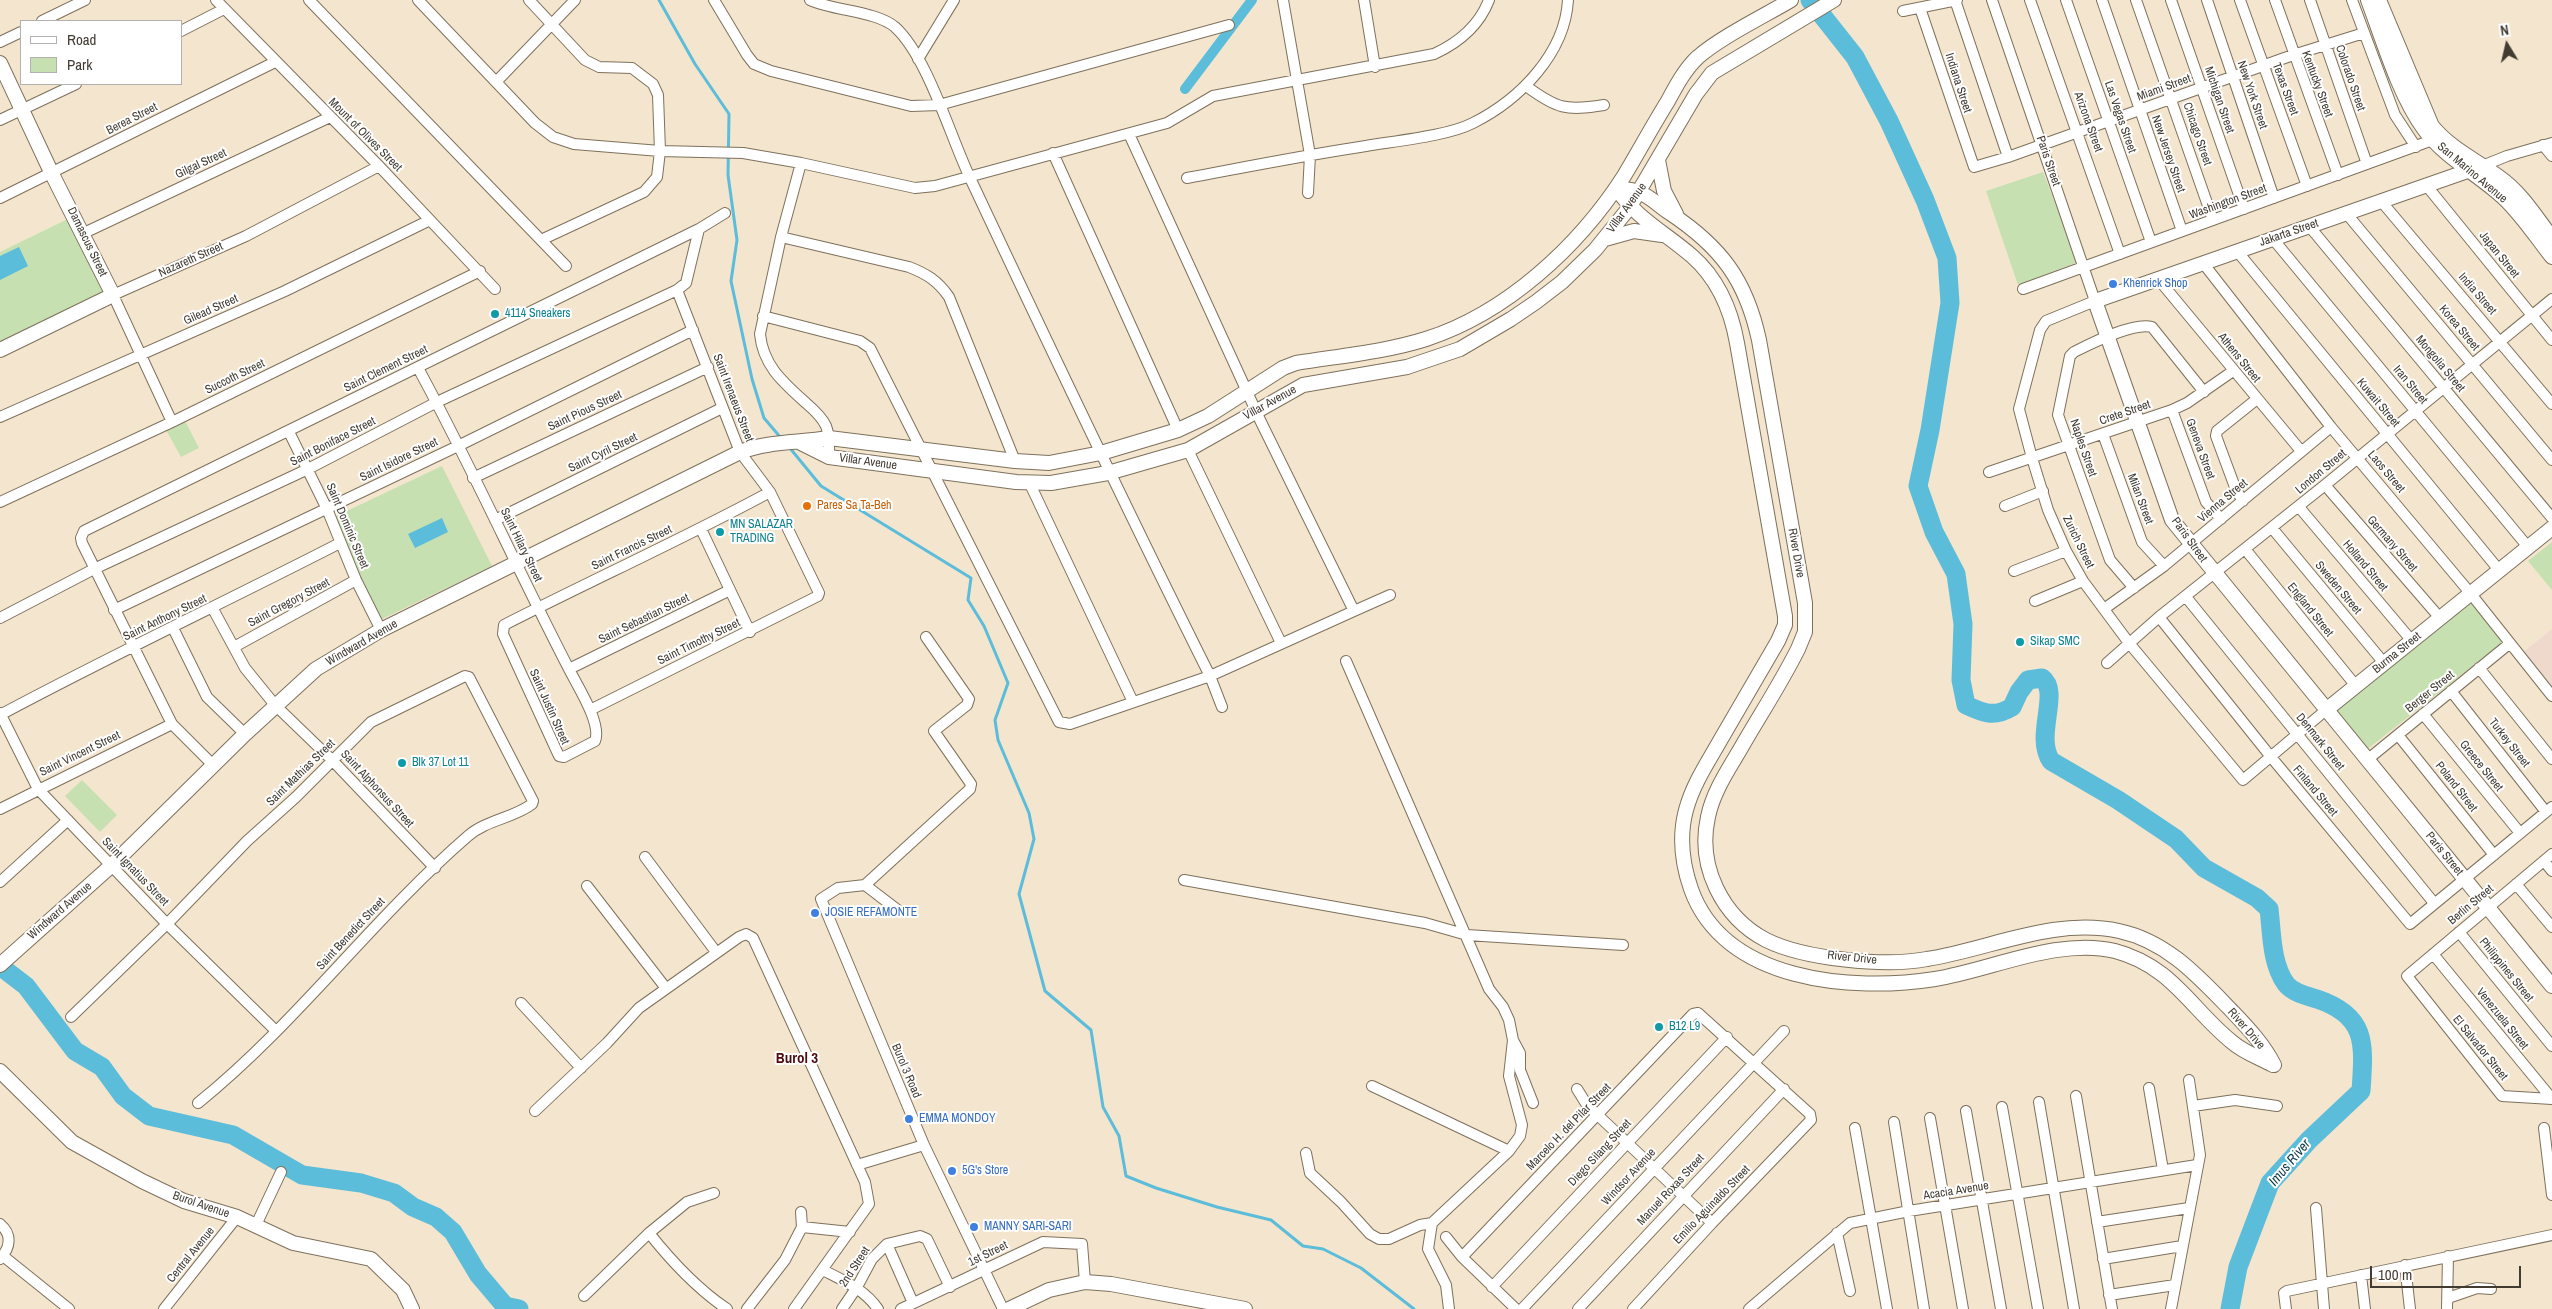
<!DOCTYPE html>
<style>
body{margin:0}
#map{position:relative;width:2552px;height:1309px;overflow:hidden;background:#f4e5ce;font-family:"Archivo Narrow",sans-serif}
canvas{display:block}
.legend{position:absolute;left:20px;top:20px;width:162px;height:65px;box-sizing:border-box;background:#fff;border:1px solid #b3b1ad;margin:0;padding:6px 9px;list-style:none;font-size:15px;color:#413b32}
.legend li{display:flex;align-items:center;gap:10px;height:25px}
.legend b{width:25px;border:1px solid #b3b1ad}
.north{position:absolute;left:2482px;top:20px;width:50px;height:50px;-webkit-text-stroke:4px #fff;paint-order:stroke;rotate:351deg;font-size:14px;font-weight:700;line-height:20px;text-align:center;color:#413b32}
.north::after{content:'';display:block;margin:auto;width:18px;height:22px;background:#413b32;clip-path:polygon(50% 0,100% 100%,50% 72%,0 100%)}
.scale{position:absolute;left:2370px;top:1266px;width:151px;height:22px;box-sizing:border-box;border:2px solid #413b32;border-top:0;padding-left:6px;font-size:15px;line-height:18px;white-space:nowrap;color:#413b32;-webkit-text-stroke:4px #fff;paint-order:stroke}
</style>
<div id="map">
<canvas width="2552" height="1309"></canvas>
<ul class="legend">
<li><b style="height:6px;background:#fff"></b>Road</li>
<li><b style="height:14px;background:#c7e0b2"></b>Park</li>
</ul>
<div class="north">N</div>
<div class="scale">100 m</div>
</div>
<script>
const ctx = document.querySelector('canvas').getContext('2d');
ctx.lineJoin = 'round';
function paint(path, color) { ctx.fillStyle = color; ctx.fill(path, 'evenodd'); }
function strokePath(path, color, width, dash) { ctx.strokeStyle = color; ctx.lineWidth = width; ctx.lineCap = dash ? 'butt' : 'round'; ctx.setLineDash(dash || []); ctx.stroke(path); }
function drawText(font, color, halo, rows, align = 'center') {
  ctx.font = font + ' "Archivo Narrow",sans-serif'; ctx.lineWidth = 4; ctx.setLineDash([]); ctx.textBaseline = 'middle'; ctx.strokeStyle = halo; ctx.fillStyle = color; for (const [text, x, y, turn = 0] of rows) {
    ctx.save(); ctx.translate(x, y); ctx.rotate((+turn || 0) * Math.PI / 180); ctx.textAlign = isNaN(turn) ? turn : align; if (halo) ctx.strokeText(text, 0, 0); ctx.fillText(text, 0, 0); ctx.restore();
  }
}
const education = new Path2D(`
 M 2552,629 L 2552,686 L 2549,688 L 2521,654 Z`);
const green = new Path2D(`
 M 2043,172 L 2078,262 L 2018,285 L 1986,191 Z
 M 72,217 L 107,293 L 0,344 L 0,252 Z
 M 184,419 L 199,448 L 181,457 L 165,428 Z
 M 442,466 L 492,566 L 380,620 L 332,518 Z
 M 2552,542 L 2552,590 L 2528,561 Z
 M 2470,596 L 2503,642 L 2365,751 L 2329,710 Z
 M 82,780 L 117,815 L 100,832 L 65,796 Z`);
const water = new Path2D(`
 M 19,247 L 28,266 L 0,280 L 0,256 Z
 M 442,518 L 448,532 L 415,548 L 408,534 Z`);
const stream = new Path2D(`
 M 659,0 L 695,64 L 729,114 L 728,175 L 737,240 L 731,281 L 752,379 L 764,418 L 781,438
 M 789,447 L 821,486 L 971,578 L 968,600 L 984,626 L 1008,683 L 995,720 L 998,740 L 1029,813 L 1034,839 L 1019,894 L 1045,991 L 1091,1030 L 1103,1107 L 1119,1136 L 1126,1176 L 1156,1188 L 1217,1207 L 1271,1220 L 1303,1246 L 1323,1249 L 1361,1268 L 1414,1309`);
const canal = new Path2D(`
 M 1185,89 L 1252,0`);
const river = new Path2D(`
 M 1810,0 L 1855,57 L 1889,121 L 1925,200 L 1947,258 L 1950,303 L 1930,430 L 1918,486 L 1934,532 L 1956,574 L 1963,624 L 1961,680 L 1966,705 C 1983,713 1994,718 2012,707 L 2019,692 L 2028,680 L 2042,678 C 2061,692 2034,736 2051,761 L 2118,800 L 2176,839 L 2204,868 L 2257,898 L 2269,909 C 2272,933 2271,963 2286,984 C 2293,993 2307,996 2317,999 C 2368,1016 2364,1045 2361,1091 L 2309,1140 L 2270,1183 L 2238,1267 L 2230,1309
 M 0,966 L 26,986 L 75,1051 L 102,1067 L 123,1096 L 149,1116 L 233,1135 L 302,1175 L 361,1183 L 394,1193 L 413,1207 L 436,1217 L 453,1232 L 478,1274 L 505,1306 L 519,1309`);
const street = new Path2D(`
 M 216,0 L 379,166 L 495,289
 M 309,0 L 566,266
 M 418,0 L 535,123 L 553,137 L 574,144 L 660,151 L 743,153 L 801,163 L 915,188 L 935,186 L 1167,123 L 1213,96 L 1434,54 C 1458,43 1479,26 1489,0
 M 529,0 L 585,60 L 599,67 L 632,68 L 653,84 L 658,95 L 660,151 L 657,177 L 644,192 L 541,240
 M 714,0 L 747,55 L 754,64 L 771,71 L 911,106 L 939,105 L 1229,25
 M 810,0 C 834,11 876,11 895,27 C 928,57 951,139 971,180 C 1049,346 1128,512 1210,676 L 1222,707
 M 1283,0 L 1310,155 L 1308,193
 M 1364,0 L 1375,67
 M 1955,0 L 2008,157
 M 1992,0 L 2095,301 L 2046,321 L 2040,330 L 2019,409 L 2032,458 L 2048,510 L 2066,551 L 2083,581 L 2129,643 L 2243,780 L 2326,710
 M 2030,0 L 2120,254
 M 2066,0 L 2151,242
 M 2102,0 L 2182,231
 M 2136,0 L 2213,220
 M 2171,0 L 2244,209
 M 2207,0 L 2274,198
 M 2240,0 L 2307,186
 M 2275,0 L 2338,175
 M 2310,0 L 2367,164
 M 2352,0 L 2395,115 L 2416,147
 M 1920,8 L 1974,167 L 2008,157 L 2293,55 L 2364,33
 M 1903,11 L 1957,0
 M 42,21 L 85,0
 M 181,31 L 224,9
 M 0,42 L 21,32
 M 918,59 L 954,0
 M 496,82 L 575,0
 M 1526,86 C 1557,109 1566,111 1604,105
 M 0,120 L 76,84
 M 2543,145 L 2552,156
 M 1053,153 L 1178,430
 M 801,163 L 781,237 L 760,334 C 763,366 784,383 806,403 C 813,409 822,417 826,426 C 830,436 829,446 829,457
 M 2482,166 L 2507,156 L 2552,143
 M 1187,178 C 1246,167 1306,155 1366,146 C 1395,141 1448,136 1473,123 C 1519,100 1565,54 1568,0
 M 2426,185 L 2552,340
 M 0,198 L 275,62
 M 2381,201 L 2552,404
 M 2346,213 L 2552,460
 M 2309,226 L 2552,518
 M 84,233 L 330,117
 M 781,237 L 909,267 C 927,274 938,281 949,297 L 1015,461
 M 2273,239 L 2528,547
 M 2237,251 L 2499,570
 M 2203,263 L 2331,427 L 2471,594 L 2552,696
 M 2159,280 L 2301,451
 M 2023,289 L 2438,138
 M 763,316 L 860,341 L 870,348 L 1059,722 L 1070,724 L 1210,676 L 1354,611 L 1260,420 L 1129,134
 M 418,368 C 472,467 518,571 570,671 C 578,687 602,724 595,741 L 564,757 L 559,756 L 503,634 L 504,625 C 592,580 683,539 770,492
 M 2172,410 L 2206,502 L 2221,519
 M 0,417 L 285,291 L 430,220
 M 172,422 L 113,295 L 246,236 L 379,166
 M 289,432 L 327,509 L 356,580 L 381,630
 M 2103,434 L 2142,542 L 2164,566
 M 1188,450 L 1281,643
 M 1989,472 L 2172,410 L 2187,403 L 2233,371
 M 473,478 L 708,367
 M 1030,484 L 1133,702
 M 2325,485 L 2440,618
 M 2243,501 L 2236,490 L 2216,436 L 2217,431 L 2257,399
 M 0,502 L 172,422 L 480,271
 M 2005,506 L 2043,491
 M 2299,507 L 2412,641
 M 495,520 L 722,408
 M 2272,528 L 2384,663
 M 701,529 L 750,632
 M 2245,549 L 2356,686
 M 2014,571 L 2066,551
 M 2134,588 L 2110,560 L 2058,415 L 2070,356 L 2074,352 C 2092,343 2133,322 2152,327 L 2204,392
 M 2186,597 L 2434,903
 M 2035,601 L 2083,581
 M 213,609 L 245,668 L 275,705 L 332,760 L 435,868
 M 2104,609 L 2164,566 L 2331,427
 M 114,610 L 458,446 L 693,330
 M 1354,611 L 1390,595
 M 2159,617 L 2271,757 L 2410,924 L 2552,807
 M 0,618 L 94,569 L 308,469 L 437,402 L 677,290
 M 173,628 L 207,697 L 245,734
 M 234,647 L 356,580
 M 1346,661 L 1489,989 L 1503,1007 L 1509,1020 L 1513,1040 L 1520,1053 L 1520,1070 L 1533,1103
 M 2107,663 L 2159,617 L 2325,485 L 2552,299
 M 2479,668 L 2552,759
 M 569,669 L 730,590
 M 2451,691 L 2546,812
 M 590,710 L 818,596 L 819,593 L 770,492 L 740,452 L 677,290 L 686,283 L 699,229 L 725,213
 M 0,713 L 38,789 L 167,924 L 276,1031
 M 2423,714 L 2520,833
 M 0,715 C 112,655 227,601 340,543
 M 2398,735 L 2494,855
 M 2367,760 L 2509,644
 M 214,766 L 172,724 L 82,543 L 81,538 L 84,531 L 699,229
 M 0,809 L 172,724
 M 2552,854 L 2407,976 L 2502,1096 L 2552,1099
 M 645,857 L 716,952
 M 2544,861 L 2552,871
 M 1184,880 L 1425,923 L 1467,935 L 1623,945
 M 0,882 L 68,820
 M 2516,884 L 2552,927
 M 865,885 L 970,789 L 971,784 L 934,731 L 967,705 L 969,699 L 926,637
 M 587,886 L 665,987
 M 899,911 L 865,885 L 838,888 L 821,899 L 924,1145 L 1003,1309
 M 2459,932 L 2552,1046
 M 2433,954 L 2552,1099
 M 521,1003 L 581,1068
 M 71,1017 L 167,924 L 247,841 L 296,797 L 371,722 L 465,676 L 469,677 L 533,801 L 532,804 C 514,818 486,820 468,836 C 372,919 297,1023 198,1103
 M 1372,1086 L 1509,1151
 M 2149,1088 L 2163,1170
 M 1577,1089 L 1587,1105 L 1712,1223
 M 2076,1096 L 2112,1309
 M 2039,1102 L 2074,1309
 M 2193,1106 L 2235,1100 L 2277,1106
 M 2002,1107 L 2038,1309
 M 535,1111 L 607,1043 L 639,1008 L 739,937 L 746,934 L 753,938 L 865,1182 L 869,1204 L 794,1309
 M 1966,1111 L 2001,1309
 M 1930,1118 L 1963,1309
 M 1894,1122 L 1924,1309
 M 1855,1128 L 1887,1309
 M 2544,1128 L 2552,1195
 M 1306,1153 L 1310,1173 L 1341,1202 L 1370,1234 L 1379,1239 L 1389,1239 L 1420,1225 L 1432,1223 L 1509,1151 L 1520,1136 L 1522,1125 L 1509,1076 L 1513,1040
 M 857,1165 L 924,1145
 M 2316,1208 L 2324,1309
 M 2097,1222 L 2189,1208
 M 1432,1223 L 1428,1249 L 1446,1285 L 1449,1309
 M 0,1224 C 12,1234 11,1247 0,1259
 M 256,1225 L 281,1172
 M 802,1227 L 850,1232
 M 649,1233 C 672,1262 696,1288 727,1309
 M 1837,1233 L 1850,1291
 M 1446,1237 L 1462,1257 L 1516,1309
 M 887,1244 L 913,1303
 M 3,1256 L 69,1309
 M 1462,1257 L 1693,1014 L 1698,1013 L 1810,1114 L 1811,1120 L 1712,1223 L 1633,1309
 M 2103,1259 L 2182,1246
 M 2405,1265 L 2410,1309
 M 823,1270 C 844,1281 864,1289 878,1309
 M 2361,1275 L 2365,1309
 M 1492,1287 L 1727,1037
 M 2109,1295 L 2175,1285
 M 584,1296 L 649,1233 L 687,1202 L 714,1193
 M 2448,1298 L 2477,1288 L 2491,1289
 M 164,1309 L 237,1217
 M 747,1309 L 785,1260 L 802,1227 L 801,1212
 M 842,1309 L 857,1287 L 872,1259 L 887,1244 L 920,1236 L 927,1239 L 950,1287
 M 901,1309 L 1043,1242 L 1082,1244 L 1085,1282
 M 1522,1309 L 1784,1031
 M 1578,1309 L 1784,1089
 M 1749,1309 L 1850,1223 L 1909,1211 L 2197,1165
 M 2171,1309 L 2200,1155 L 2189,1080
 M 2286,1309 L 2284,1293 L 2287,1291 L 2552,1235
 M 2447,1309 L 2448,1256`);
const secondary = new Path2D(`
 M 2368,0 C 2383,40 2399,95 2424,129 C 2445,158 2478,174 2504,198 C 2522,215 2537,238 2552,257
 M 2379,0 L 2432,126 C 2451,149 2476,160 2499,177 C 2521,192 2536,217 2552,238
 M 0,63 L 52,174 L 113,295 L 0,350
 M 1658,160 L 1664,191 L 1676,214
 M 2482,166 L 2095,301 L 2172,520 L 2552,986
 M 1616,188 C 1623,189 1631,189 1638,192 C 1649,195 1660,207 1670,213 C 1721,247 1746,280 1759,340 L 1805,603 L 1805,632 L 1798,649 C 1781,683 1760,715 1741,748 C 1728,770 1713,792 1708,817 C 1697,866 1722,917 1766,940 C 1804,959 1885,967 1927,959 C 1990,949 2054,917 2119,931 C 2166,941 2197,975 2229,1008 C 2246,1026 2263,1043 2274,1065
 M 1616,188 C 1638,220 1663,231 1692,256 C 1718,279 1731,309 1737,343 L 1785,616 L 1785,625 L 1778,641 C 1759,674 1740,706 1721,739 C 1708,762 1693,784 1686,810 C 1679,836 1682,863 1691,889 C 1724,982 1852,992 1935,979 C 1991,970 2059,937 2115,951 C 2172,966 2191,1009 2232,1042 C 2243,1052 2260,1058 2273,1065
 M 1605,239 L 1634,231 L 1662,235
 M 801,443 L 829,457 L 1016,482 L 1051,483 L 1108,473 L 1188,450 L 1303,385 L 1407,367 L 1460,349 L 1511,319 L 1536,302 L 1562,282 L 1595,250 L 1629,208 L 1696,94 L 1712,73 L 1834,0
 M 2326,710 L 2552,528
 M 0,965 L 112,865 L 245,734 L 316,669 L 381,630 L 740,452 C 768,441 800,443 829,438 L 1015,461 L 1049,463 L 1101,453 L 1178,430 L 1208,416 L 1283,368 L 1296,363 C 1339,356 1385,352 1426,339 C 1507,313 1579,246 1624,176 C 1639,151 1653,125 1668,101 C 1676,86 1685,69 1698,57 C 1721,37 1764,16 1791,0
 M 0,1071 L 72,1142 L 142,1181 L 184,1201 L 237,1217 L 293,1243 L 371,1259 L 403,1290 L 412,1309
 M 1009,1309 L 1049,1290 L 1085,1282 L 1111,1284 L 1245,1309`);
const markers = [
 [2113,284,5,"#3f7fe0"],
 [495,314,5,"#0f9aa8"],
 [807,506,5,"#e8710a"],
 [720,532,5,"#0f9aa8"],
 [2020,642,5,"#0f9aa8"],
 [402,763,5,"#0f9aa8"],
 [815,913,5,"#3f7fe0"],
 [1659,1027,5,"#0f9aa8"],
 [909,1119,5,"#3f7fe0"],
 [952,1171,5,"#3f7fe0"],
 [974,1227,5,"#3f7fe0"]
];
const streetNames = [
 ["Colorado Street",2350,78,71],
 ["Indiana Street",1958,83,72],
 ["Kentucky Street",2317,84,70],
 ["Miami Street",2164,88,-20],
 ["Texas Street",2285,89,70],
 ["New York Street",2252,95,71],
 ["Michigan Street",2219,100,71],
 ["Las Vegas Street",2120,117,71],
 ["Berea Street",132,119,-27],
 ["Arizona Street",2088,122,70],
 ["Chicago Street",2197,134,71],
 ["Mount of Olives Street",365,135,45],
 ["New Jersey Street",2168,154,71],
 ["Paris Street",2048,161,71],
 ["Gilgal Street",201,164,-25],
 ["San Marino Avenue",2472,173,40],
 ["Washington Street",2228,202,-20],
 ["Villar Avenue",1627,208,-54],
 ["Jakarta Street",2289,233,-19],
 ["Damascus Street",87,242,64],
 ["Japan Street",2499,255,51],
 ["Nazareth Street",191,260,-24],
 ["India Street",2477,294,49],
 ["Gilead Street",211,310,-24],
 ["Korea Street",2459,328,50],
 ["Athens Street",2239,358,51],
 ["Mongolia Street",2440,364,50],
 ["Saint Clement Street",386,369,-26],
 ["Succoth Street",235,377,-26],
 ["Iran Street",2410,385,50],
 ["Saint Irenaeus Street",733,398,69],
 ["Villar Avenue",1270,403,-29],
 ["Kuwait Street",2378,403,50],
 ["Saint Pious Street",585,411,-25],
 ["Crete Street",2125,413,-19],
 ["Saint Boniface Street",333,442,-27],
 ["Naples Street",2083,448,71],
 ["Geneva Street",2200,449,70],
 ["Saint Cyril Street",603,453,-26],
 ["Saint Isidore Street",399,460,-26],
 ["Villar Avenue",868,462,8],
 ["London Street",2321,472,-40],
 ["Laos Street",2386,472,50],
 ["Milan Street",2140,499,69],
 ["Vienna Street",2223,501,-40],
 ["Saint Dominic Street",347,526,67],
 ["Paris Street",2189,540,54],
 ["Zurich Street",2078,542,64],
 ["Germany Street",2392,544,49],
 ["Saint Hilary Street",521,545,64],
 ["Saint Francis Street",632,548,-26],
 ["River Drive",1796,553,80],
 ["Holland Street",2365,566,50],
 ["Sweden Street",2338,588,50],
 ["Saint Gregory Street",289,603,-28],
 ["England Street",2310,610,51],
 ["Saint Anthony Street",165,618,-26],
 ["Saint Sebastian Street",644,619,-26],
 ["Saint Timothy Street",699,642,-26],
 ["Windward Avenue",362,643,-30],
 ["Burma Street",2397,653,-39],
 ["Berger Street",2430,692,-39],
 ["Saint Justin Street",549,707,66],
 ["Denmark Street",2320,742,51],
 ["Turkey Street",2509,743,52],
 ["Saint Vincent Street",80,754,-26],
 ["Greece Street",2481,766,51],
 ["Saint Mathias Street",301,773,-44],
 ["Poland Street",2456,787,52],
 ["Saint Alphonsus Street",377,789,47],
 ["Finland Street",2315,791,50],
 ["Paris Street",2444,854,51],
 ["Saint Ignatius Street",135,872,46],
 ["Berlin Street",2471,905,-40],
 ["Windward Avenue",60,911,-41],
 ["Saint Benedict Street",351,934,-47],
 ["River Drive",1852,958,6],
 ["Philippines Street",2506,970,51],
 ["Venezuela Street",2502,1019,51],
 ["River Drive",2246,1029,49],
 ["El Salvador Street",2480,1048,51],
 ["Burol 3 Road",906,1071,67],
 ["Marcelo H. del Pilar Street",1569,1127,-46],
 ["Diego Silang Street",1600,1153,-47],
 ["Windsor Avenue",1629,1177,-47],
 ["Manuel Roxas Street",1671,1190,-47],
 ["Acacia Avenue",1956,1191,-9],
 ["Burol Avenue",201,1205,19],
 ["Emilio Aguinaldo Street",1712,1205,-46],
 ["1st Street",988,1254,-26],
 ["Central Avenue",191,1255,-51],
 ["2nd Street",855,1267,-57]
];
const shopNames = [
 ["Khenrick Shop",2123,284],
 ["JOSIE REFAMONTE",825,913],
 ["EMMA MONDOY",919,1119],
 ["5G's Store",962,1171],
 ["MANNY SARI-SARI",984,1227]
];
const cultureNames = [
 ["4114 Sneakers",505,314],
 ["MN SALAZAR",730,525],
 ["TRADING",730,539],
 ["Sikap SMC",2030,642],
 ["Blk 37 Lot 11",412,763],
 ["B12 L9",1669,1027]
];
const foodNames = [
 ["Pares Sa Ta-Beh",817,506]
];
const waterNames = [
 ["Imus River",2290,1163,-50]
];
const quarterNames = [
 ["Burol 3",797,1059]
];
paint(education, '#efd8cc');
paint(green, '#c7e0b2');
paint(water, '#5cbdda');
strokePath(stream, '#5cbdda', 3);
strokePath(canal, '#5cbdda', 10);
strokePath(river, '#5cbdda', 19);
strokePath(street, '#7e715c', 12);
strokePath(secondary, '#7e715c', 16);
strokePath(street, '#fff', 10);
strokePath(secondary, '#fff', 14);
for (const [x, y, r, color] of markers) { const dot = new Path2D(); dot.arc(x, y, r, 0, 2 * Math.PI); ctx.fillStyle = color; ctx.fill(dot); strokePath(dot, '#fff', 2); }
drawText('12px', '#413b32', '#fff', streetNames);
drawText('12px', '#366cbe', '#fff', shopNames, 'left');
drawText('12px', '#0d838f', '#fff', cultureNames, 'left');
drawText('12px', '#c56008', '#fff', foodNames, 'left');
drawText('italic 14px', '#0d3b47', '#fff', waterNames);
drawText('bold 15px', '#4f0a0f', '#fff', quarterNames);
</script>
